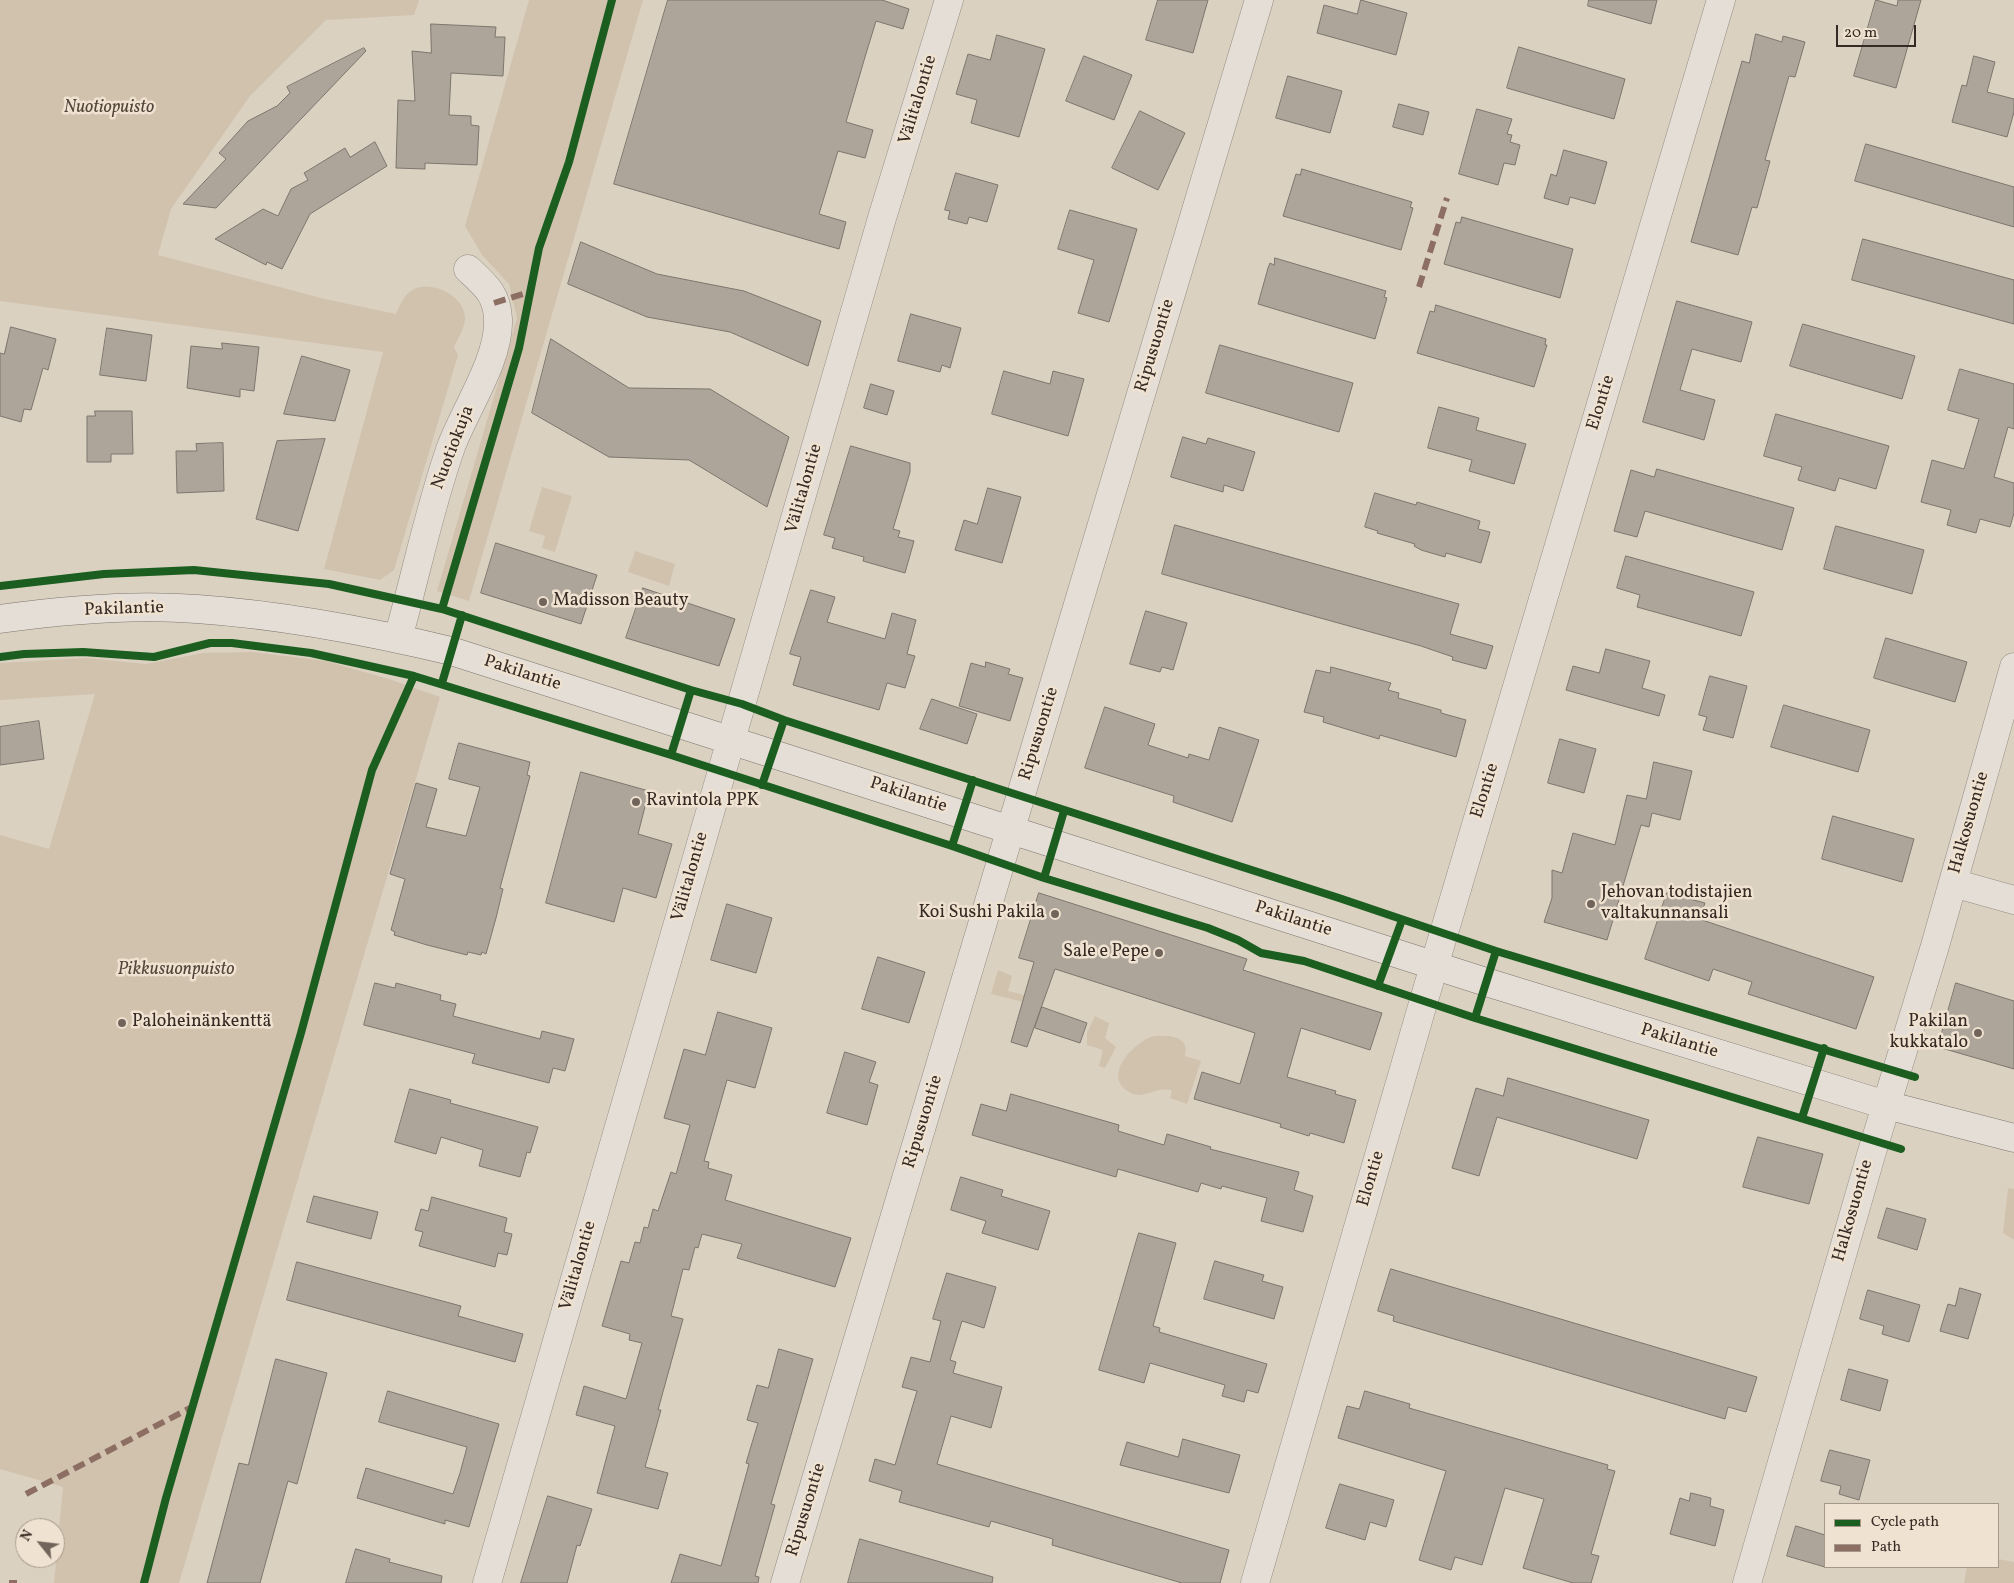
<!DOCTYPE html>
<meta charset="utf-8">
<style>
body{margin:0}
#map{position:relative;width:2014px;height:1583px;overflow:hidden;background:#dbd1c1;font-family:Vollkorn,serif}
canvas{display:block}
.legend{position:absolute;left:1824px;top:1503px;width:175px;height:65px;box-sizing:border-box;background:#efe2d0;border:1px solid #a5988b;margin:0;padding:6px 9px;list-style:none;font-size:15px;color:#362a24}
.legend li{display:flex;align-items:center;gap:10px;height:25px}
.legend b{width:25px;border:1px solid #a5988b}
.north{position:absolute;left:15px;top:1518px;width:50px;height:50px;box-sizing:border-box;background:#efe2d0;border:1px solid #a5988b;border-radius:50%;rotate:299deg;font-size:14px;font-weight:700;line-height:20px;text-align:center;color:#362a24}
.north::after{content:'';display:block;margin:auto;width:18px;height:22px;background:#70645b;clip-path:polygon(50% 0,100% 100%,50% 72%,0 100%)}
.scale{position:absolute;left:1836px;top:25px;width:80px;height:22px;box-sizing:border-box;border:2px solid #362a24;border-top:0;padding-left:6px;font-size:15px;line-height:18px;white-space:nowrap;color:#362a24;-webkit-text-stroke:4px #efe2d0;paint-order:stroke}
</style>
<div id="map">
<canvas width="2014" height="1583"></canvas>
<ul class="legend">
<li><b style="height:6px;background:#1b5e20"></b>Cycle path</li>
<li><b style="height:6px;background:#8d6e63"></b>Path</li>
</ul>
<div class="north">N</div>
<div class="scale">20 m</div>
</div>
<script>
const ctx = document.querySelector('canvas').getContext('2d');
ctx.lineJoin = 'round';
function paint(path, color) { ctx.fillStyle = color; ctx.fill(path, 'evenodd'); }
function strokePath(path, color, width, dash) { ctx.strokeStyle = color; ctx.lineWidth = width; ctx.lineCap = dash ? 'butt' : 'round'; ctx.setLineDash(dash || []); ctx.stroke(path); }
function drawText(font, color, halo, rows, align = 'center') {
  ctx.font = font + ' Vollkorn,serif'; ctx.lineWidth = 5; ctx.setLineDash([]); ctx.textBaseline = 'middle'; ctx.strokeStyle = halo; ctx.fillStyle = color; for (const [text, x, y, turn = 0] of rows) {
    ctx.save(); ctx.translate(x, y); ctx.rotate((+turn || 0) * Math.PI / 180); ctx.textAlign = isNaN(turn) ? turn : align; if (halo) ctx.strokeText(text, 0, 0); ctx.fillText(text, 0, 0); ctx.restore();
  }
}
const green = new Path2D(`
 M 0,0 L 419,0 L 414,15 L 326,20 L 250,96 L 171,209 L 158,255 L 325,299 L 396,314 C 400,305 404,294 414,289 C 432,280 465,296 465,318 C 465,328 458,338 454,347 L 458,355 L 394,570 L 380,580 L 324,569 L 383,352 L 0,301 Z
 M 529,0 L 643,0 L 469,601 L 437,591 L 517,318 L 509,284 L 482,255 L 465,226 Z
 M 542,487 L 572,496 L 555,552 L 542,548 L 545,536 L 529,531 Z
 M 635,551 L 675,564 L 669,586 L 628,572 Z
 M 253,652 L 326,661 L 389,679 L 440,697 L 179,1583 L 54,1583 L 63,1487 L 0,1469 L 0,835 L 49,849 L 95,694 L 0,700 L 0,663 L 86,658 L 146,664 L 203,653 Z
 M 998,970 L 1012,976 L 1008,991 L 1044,1000 L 1043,1004 L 1024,999 L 1023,1002 L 991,994 Z
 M 1095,1016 L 1109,1023 L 1105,1038 L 1116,1047 L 1105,1068 L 1099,1066 L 1103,1050 L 1087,1045 L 1087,1033 Z
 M 1170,1036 C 1182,1039 1188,1043 1185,1056 L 1201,1061 L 1187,1104 L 1170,1098 L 1172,1091 C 1157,1085 1145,1100 1131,1093 C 1101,1078 1131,1045 1151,1037 C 1156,1035 1164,1036 1170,1036 Z
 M 2008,1188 L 2014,1189 L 2014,1240 L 2003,1233 Z
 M 1998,1559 L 2014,1562 L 2014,1583 L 1964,1583 L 1967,1567 L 1998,1567 Z`);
const building = new Path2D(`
 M 668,0 L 882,0 L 909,9 L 903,29 L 876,21 L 865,57 L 846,122 L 873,130 L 865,158 L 838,151 L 819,214 L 846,222 L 839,249 L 614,184 Z
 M 1158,0 L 1208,0 L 1193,53 L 1146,40 Z
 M 1361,0 L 1407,13 L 1396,55 L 1317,33 L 1324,5 L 1357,14 Z
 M 1589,0 L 1657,0 L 1651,24 L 1588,6 Z
 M 1876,0 L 1897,6 L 1898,0 L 1921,0 L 1896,88 L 1854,76 Z
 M 431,24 L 496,27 L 495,37 L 505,37 L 503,76 L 451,73 L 449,115 L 471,116 L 471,125 L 479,126 L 477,165 L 425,163 L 425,169 L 396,168 L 398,100 L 415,101 L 412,51 L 431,53 Z
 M 1756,34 L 1782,42 L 1783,36 L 1805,42 L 1795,77 L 1789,76 L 1765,160 L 1770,161 L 1757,208 L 1752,207 L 1738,255 L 1691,242 L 1742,61 L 1749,63 Z
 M 997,35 L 1045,49 L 1019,137 L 971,123 L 977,100 L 956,94 L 968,54 L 990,60 Z
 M 1519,47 L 1625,79 L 1614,119 L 1507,88 Z
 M 364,48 L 366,51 L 216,208 L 183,204 L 226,159 L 219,153 L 248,121 L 277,106 L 290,93 L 287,87 Z
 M 1084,56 L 1132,75 L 1114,120 L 1066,101 Z
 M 1974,56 L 1995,62 L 1987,92 L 2014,99 L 2014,112 L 2007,137 L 1952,122 L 1962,85 L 1966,86 Z
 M 1288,76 L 1342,91 L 1330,133 L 1276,118 Z
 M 1399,104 L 1429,112 L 1423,135 L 1393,127 Z
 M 1477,109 L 1512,119 L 1507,134 L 1512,135 L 1510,142 L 1520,145 L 1515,165 L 1504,163 L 1498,185 L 1459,174 Z
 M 1140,111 L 1185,133 L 1158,190 L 1112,168 Z
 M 375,142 L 387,166 L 310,214 L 282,269 L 267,262 L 266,265 L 215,239 L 263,209 L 278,216 L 291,189 L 308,180 L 304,173 L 345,148 L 350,157 Z
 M 1866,144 L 2014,187 L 2014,227 L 1855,181 Z
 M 1564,150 L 1607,162 L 1595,204 L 1570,197 L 1568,205 L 1544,198 L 1551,174 L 1556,176 Z
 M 1302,169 L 1412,202 L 1410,207 L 1413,208 L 1401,250 L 1283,216 L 1296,174 L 1300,175 Z
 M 956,173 L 998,185 L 987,222 L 969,217 L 967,224 L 948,219 L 950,211 L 945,210 Z
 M 1070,210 L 1137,229 L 1109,322 L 1078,313 L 1094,260 L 1058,249 Z
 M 1462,217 L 1573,249 L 1560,298 L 1444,264 L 1456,222 L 1460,223 Z
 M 1863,239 L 2014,280 L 2014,324 L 1852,280 Z
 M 581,242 L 657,274 L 744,291 L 821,321 L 808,366 L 730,332 L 647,317 L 568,284 Z
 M 1275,258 L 1386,291 L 1384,297 L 1387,298 L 1375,339 L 1258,304 L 1268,268 L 1270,263 L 1274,265 Z
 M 1677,301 L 1752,322 L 1741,362 L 1692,349 L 1680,390 L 1715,400 L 1704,440 L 1643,422 Z
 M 1436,305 L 1546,339 L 1545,345 L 1547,345 L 1534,387 L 1417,353 L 1430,311 L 1434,312 Z
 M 911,314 L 961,328 L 950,368 L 942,365 L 940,372 L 898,361 Z
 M 1803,324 L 1915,356 L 1902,399 L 1790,366 Z
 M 11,327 L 56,339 L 48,370 L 43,368 L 31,410 L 24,409 L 21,422 L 0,416 L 0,353 L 4,354 Z
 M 107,328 L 152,335 L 146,381 L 100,375 Z
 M 551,339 L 629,388 L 710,389 L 789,437 L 767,507 L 689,460 L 609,457 L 532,413 Z
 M 222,343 L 259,347 L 254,391 L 240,389 L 240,397 L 187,388 L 191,346 L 222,349 Z
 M 1220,345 L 1353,383 L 1339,432 L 1206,393 Z
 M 302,356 L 350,370 L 335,421 L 284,414 Z
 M 1960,369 L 2014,384 L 2014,429 L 2008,427 L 1994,477 L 2014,483 L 2014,513 L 2010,527 L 1980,519 L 1976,533 L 1947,525 L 1951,510 L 1921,502 L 1932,460 L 1964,469 L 1979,419 L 1948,410 Z
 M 1004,371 L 1050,384 L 1053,371 L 1084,379 L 1068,436 L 992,414 Z
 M 871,384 L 894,391 L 887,415 L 864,408 Z
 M 1439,407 L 1479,418 L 1476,430 L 1526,444 L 1514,484 L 1469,471 L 1472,460 L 1428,448 Z
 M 95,411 L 132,411 L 133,454 L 111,454 L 111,462 L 87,462 L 87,416 L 95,416 Z
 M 1776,414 L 1889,446 L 1876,489 L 1839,478 L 1835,491 L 1798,480 L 1802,467 L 1764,456 Z
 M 1183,437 L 1206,444 L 1208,438 L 1255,452 L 1243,491 L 1224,485 L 1223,492 L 1171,477 Z
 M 325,439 L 298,531 L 256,519 L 277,441 Z
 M 223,443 L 224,491 L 177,493 L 176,451 L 197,451 L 196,444 Z
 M 851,446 L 910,463 L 910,472 L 893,529 L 900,531 L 898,537 L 914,541 L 905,573 L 863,561 L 864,557 L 832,548 L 835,538 L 824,535 Z
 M 1657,469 L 1794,508 L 1782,550 L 1645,511 L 1637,537 L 1614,531 L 1631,470 L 1654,477 Z
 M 988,488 L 1021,497 L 1002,563 L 955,550 L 964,520 L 977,524 Z
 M 1375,493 L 1416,505 L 1417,502 L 1480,521 L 1478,529 L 1490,532 L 1481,563 L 1446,553 L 1445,557 L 1421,550 L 1414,546 L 1415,544 L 1377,533 L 1378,531 L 1365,527 Z
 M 1175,525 L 1459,604 L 1450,634 L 1493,646 L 1486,669 L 1452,660 L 1453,657 L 1421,646 L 1162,574 Z
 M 1836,526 L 1924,550 L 1912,594 L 1824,569 Z
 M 496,543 L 597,575 L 581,624 L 481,593 Z
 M 1626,556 L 1754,592 L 1741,636 L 1637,607 L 1640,595 L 1617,588 Z
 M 643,588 L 735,619 L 719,666 L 626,638 Z
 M 811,590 L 835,597 L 827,622 L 885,639 L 892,613 L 916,620 L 907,654 L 915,656 L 905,688 L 887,683 L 879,710 L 793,685 L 801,657 L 790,654 Z
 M 1146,611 L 1187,623 L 1173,670 L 1162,667 L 1160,672 L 1130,664 Z
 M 1886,638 L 1967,662 L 1955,702 L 1874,678 Z
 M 1606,649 L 1650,661 L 1642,688 L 1665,695 L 1659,716 L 1566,690 L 1573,666 L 1599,673 Z
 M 986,662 L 1010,669 L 1008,674 L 1023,678 L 1010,721 L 959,706 L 971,663 L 985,667 Z
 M 1331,667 L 1391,683 L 1388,690 L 1399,693 L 1398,698 L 1441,710 L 1441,713 L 1466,720 L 1456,757 L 1380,735 L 1379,739 L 1333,725 L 1323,722 L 1324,717 L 1304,712 L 1316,670 L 1330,673 Z
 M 1710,676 L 1747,686 L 1733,738 L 1703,730 L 1707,717 L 1699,715 Z
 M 932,699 L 977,714 L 967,744 L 920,729 Z
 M 1784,705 L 1870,730 L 1858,772 L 1771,747 Z
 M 1105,707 L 1155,724 L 1148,745 L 1188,758 L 1189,754 L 1209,760 L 1219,727 L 1259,740 L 1232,822 L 1173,802 L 1174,796 L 1085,768 Z
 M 39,721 L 44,759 L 0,765 L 0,727 Z
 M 1560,739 L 1596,749 L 1584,793 L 1548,783 Z
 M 459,743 L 530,762 L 527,775 L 530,776 L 500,888 L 503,889 L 496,918 L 486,954 L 482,952 L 481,955 L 468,952 L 467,955 L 427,945 L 394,935 L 395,932 L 391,930 L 405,879 L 390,874 L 416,783 L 437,789 L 426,827 L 466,836 L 480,787 L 449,779 Z
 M 1654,762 L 1692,771 L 1680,820 L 1652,813 L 1649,827 L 1641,825 L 1607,940 L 1544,922 L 1552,898 L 1552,870 L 1562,873 L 1573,833 L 1615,845 L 1627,795 L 1646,799 Z
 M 581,772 L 649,791 L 638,834 L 672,844 L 656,898 L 623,888 L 614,922 L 546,903 Z
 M 1833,816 L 1914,839 L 1902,882 L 1822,859 Z
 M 1039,893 L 1247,959 L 1243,970 L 1382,1013 L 1370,1050 L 1301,1028 L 1287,1077 L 1336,1091 L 1335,1094 L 1356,1100 L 1344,1143 L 1310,1133 L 1309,1136 L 1280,1127 L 1281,1124 L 1194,1099 L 1202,1072 L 1240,1084 L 1255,1033 L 1055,969 L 1027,1047 L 1011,1042 L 1034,962 L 1019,958 Z
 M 1667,893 L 1705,903 L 1699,919 L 1874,977 L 1856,1029 L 1748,994 L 1752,982 L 1713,969 L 1709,981 L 1645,959 Z
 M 727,904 L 772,918 L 756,973 L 711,960 Z
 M 878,957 L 925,972 L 909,1023 L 862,1009 Z
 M 375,983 L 395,988 L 396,983 L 441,995 L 440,1000 L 456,1004 L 453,1016 L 540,1039 L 542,1031 L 574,1039 L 565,1071 L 553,1068 L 549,1083 L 472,1063 L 475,1054 L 364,1025 Z
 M 1956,983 L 2014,1001 L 2014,1069 L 1938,1047 Z
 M 1042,1007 L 1087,1023 L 1080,1043 L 1035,1028 Z
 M 718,1012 L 772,1028 L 755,1088 L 727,1080 L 704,1161 L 709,1162 L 708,1168 L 732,1175 L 725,1200 L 851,1238 L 835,1287 L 737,1258 L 742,1244 L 702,1234 L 698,1248 L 695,1247 L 689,1270 L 683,1269 L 671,1316 L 683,1319 L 658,1410 L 661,1410 L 645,1467 L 668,1473 L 658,1509 L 597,1493 L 615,1426 L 576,1415 L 584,1386 L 626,1399 L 642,1343 L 629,1340 L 630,1334 L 602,1326 L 621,1261 L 629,1263 L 635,1242 L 640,1243 L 644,1227 L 648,1228 L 653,1209 L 658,1211 L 671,1172 L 676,1174 L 690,1125 L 664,1118 L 684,1049 L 705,1055 Z
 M 845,1052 L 876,1062 L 869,1082 L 878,1085 L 867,1125 L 827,1113 Z
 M 1508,1078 L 1649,1120 L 1637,1159 L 1497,1117 L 1479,1176 L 1452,1168 L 1476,1088 L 1503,1096 Z
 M 410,1089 L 451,1100 L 450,1103 L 538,1127 L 530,1153 L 527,1152 L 520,1177 L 479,1166 L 483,1150 L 441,1137 L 436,1154 L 395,1142 Z
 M 1011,1094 L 1119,1125 L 1118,1131 L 1164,1145 L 1167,1134 L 1211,1147 L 1210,1149 L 1299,1172 L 1294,1190 L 1313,1196 L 1303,1232 L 1261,1221 L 1267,1198 L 1222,1186 L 1221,1189 L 1201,1183 L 1198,1192 L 1118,1169 L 1116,1177 L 972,1135 L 981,1104 L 1006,1111 Z
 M 1758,1137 L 1823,1154 L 1809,1204 L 1743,1187 Z
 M 961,1177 L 1003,1190 L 1001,1196 L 1050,1211 L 1038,1250 L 982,1233 L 986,1221 L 951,1210 Z
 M 314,1196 L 378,1212 L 371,1239 L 307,1222 Z
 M 432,1197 L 507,1218 L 504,1232 L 512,1234 L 507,1255 L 498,1253 L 495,1267 L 419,1246 L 423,1232 L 415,1230 L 421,1209 L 428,1211 Z
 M 1887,1208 L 1926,1219 L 1917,1250 L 1878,1238 Z
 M 1139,1233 L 1176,1243 L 1153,1326 L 1160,1328 L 1159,1332 L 1267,1364 L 1258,1393 L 1247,1390 L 1244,1402 L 1222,1396 L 1225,1385 L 1150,1363 L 1144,1383 L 1099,1370 Z
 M 1215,1261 L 1264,1275 L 1262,1281 L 1283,1287 L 1274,1319 L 1204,1299 Z
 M 297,1262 L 461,1306 L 458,1316 L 523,1334 L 515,1362 L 287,1300 Z
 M 1391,1269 L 1757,1377 L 1746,1412 L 1728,1407 L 1725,1419 L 1393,1321 L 1394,1316 L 1378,1311 Z
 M 947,1273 L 996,1287 L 984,1328 L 962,1321 L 950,1360 L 956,1362 L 953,1373 L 1002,1387 L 991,1428 L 951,1416 L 937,1464 L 1229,1550 L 1220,1583 L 1182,1583 L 1052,1545 L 1053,1539 L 991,1521 L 989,1527 L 899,1502 L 902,1491 L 869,1481 L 875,1459 L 895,1465 L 917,1391 L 902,1387 L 911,1357 L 930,1362 L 941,1321 L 933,1319 Z
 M 1960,1288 L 1981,1294 L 1968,1339 L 1940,1331 L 1948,1304 L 1955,1306 Z
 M 1868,1290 L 1920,1305 L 1909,1342 L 1882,1334 L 1884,1326 L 1860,1319 Z
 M 779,1349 L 813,1359 L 771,1504 L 775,1505 L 755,1576 L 759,1577 L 758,1583 L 671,1583 L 680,1554 L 721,1566 L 749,1464 L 746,1463 L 758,1423 L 747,1420 L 757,1385 L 768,1388 Z
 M 276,1359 L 327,1373 L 297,1484 L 288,1481 L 260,1583 L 207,1583 L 239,1463 L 248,1465 Z
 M 1849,1369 L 1888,1380 L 1880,1411 L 1841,1400 Z
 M 388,1391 L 499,1424 L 469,1527 L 445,1520 L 445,1524 L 357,1498 L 366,1468 L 453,1494 L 460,1473 L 467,1447 L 379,1422 Z
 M 1365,1391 L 1410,1404 L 1409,1408 L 1608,1465 L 1607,1469 L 1615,1471 L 1591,1554 L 1599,1556 L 1591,1583 L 1573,1583 L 1523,1568 L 1544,1499 L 1505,1488 L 1482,1565 L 1455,1557 L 1451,1570 L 1419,1560 L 1446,1471 L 1338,1438 L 1347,1406 L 1359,1409 Z
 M 1183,1439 L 1240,1455 L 1229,1493 L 1120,1465 L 1127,1442 L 1178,1457 Z
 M 1830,1450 L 1870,1460 L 1859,1500 L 1839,1494 L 1841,1486 L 1821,1481 Z
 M 1340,1484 L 1394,1500 L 1386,1527 L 1370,1522 L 1365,1540 L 1326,1528 Z
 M 1691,1493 L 1711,1498 L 1710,1506 L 1724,1510 L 1715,1546 L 1670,1534 L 1680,1498 L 1689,1501 Z
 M 548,1496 L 592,1509 L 580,1546 L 577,1545 L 567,1583 L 521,1583 Z
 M 1796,1526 L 1825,1535 L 1825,1567 L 1787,1556 Z
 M 860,1539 L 993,1577 L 992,1583 L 848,1583 Z
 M 356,1549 L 390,1559 L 389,1562 L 442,1576 L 441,1583 L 346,1583 Z`);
const street = new Path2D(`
 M 398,638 C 416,575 429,509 451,447 C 465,409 500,359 498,319 C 497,294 485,285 468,269
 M 1953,883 L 2014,900
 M 487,1583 L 882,218 L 949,0
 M 785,1583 L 1259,0
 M 1255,1583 L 1424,1000 L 1721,0
 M 1747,1583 L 1871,1155 L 1935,946 L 2014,667`);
const secondary = new Path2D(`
 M 0,619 C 64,610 132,604 197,609 C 283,615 368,631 451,651 L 1486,982 L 1886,1105 L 2014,1138`);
const quiet = new Path2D(`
 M 1419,287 L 1447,198
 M 494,303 L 530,292
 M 26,1494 L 194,1406
 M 9,1583 L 17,1583`);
const cycleway = new Path2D(`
 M 0,586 L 104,574 L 194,570 L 329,584 L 442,609 L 691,690 L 742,704 L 784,720 L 1339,898 L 1496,951 L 1915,1077
 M 442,609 L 519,348 L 539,248 L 569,162 L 612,0
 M 0,657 L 24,654 L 83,652 L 154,657 L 210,643 L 232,643 L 311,653 L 414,676 L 671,755 L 952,846 L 1044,878 L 1208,928 L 1238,940 L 1261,953 L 1304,961 L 1475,1018 L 1901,1149
 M 442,683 L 462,615
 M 671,755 L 691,690
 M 762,785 L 784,720
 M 952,846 L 973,780
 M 1044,878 L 1064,811
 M 1378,986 L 1402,920
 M 1475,1018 L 1496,951
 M 1802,1118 L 1824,1048
 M 144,1583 L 166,1498 L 301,1033 L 372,770 L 414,676`);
const markers = [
 [543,602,5,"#70645b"],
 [636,802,5,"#70645b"],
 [1591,904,5,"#70645b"],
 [1055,914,5,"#70645b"],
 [1159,953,5,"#70645b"],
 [122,1023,5,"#70645b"],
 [1978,1033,5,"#70645b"]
];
const streetNames = [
 ["Välitalontie",919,100,-73],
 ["Ripusuontie",1156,346,-73],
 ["Elontie",1602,403,-73],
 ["Nuotiokuja",454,448,-69],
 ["Välitalontie",805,489,-74],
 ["Pakilantie",124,610,-2],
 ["Pakilantie",522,674,18],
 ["Ripusuontie",1040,734,-73],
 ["Elontie",1486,791,-73],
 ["Pakilantie",908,796,18],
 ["Halkosuontie",1970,823,-74],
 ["Välitalontie",691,877,-74],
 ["Pakilantie",1293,920,18],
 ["Pakilantie",1679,1042,17],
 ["Ripusuontie",924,1122,-73],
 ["Elontie",1372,1179,-74],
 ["Halkosuontie",1854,1211,-74],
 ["Välitalontie",579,1266,-74],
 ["Ripusuontie",807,1510,-73]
];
const parkNames = [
 ["Nuotiopuisto",109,109],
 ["Pikkusuonpuisto",176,971]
];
const poiNames = [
 ["Madisson Beauty",553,602],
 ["Ravintola PPK",646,802],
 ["Jehovan todistajien",1601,894],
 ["valtakunnansali",1601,915],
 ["Koi Sushi Pakila",1045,914,"right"],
 ["Sale e Pepe",1149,953,"right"],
 ["Paloheinänkenttä",132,1023],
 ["Pakilan",1968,1023,"right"],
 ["kukkatalo",1968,1044,"right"]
];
paint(green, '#d1c2ad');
paint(building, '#ada59a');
strokePath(building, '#7d766e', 1);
strokePath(street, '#948d83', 29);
strokePath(secondary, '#7d766e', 29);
strokePath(street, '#e4ded6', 28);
strokePath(secondary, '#e4ded6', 28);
strokePath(quiet, '#8d6e63', 6, [12, 6]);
strokePath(cycleway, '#1b5e20', 8);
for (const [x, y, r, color] of markers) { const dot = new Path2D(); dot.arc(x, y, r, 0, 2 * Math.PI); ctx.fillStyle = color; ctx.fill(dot); strokePath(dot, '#efe2d0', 2); }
drawText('18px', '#362a24', '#efe2d0', streetNames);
drawText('italic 18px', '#53463c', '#efe2d0', parkNames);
drawText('18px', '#362a24', '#efe2d0', poiNames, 'left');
</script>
